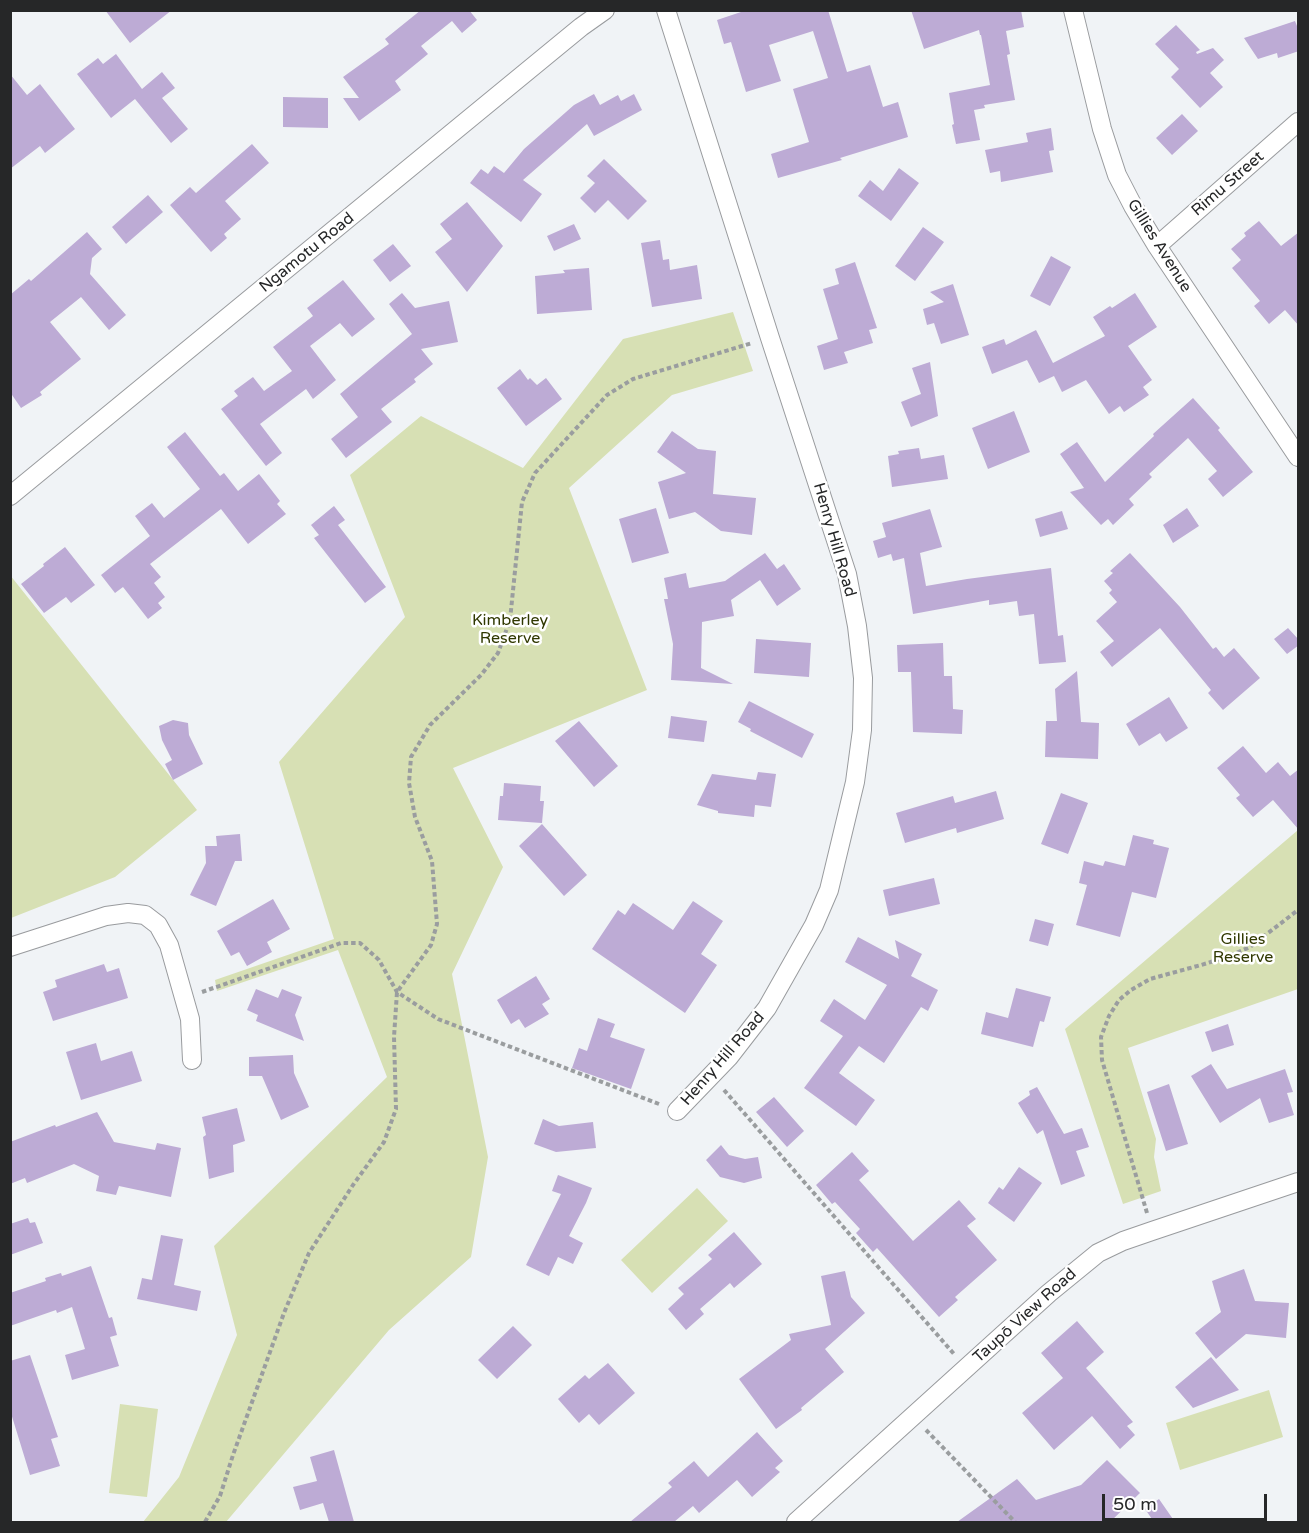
<!DOCTYPE html>
<meta charset="utf-8">
<style>
body{margin:0}
#map{position:relative;width:1309px;height:1533px;overflow:hidden;background:#f0f3f6;font-family:"Varela Round",sans-serif}
canvas{display:block}
.frame{position:absolute;inset:0;border:12px solid #262728;pointer-events:none}
.scale{position:absolute;left:1102px;top:1494px;width:165px;height:27px;box-sizing:border-box;border:3px solid #262728;border-top:0;padding-left:8px;font-size:18px;line-height:21px;white-space:nowrap;color:#262728;-webkit-text-stroke:4px #fff;paint-order:stroke}
</style>
<div id="map">
<canvas width="1309" height="1533"></canvas>
<div class="frame"></div>
<div class="scale">50 m</div>
</div>
<script>
const ctx = document.querySelector('canvas').getContext('2d');
ctx.lineJoin = 'round';
function paint(path, color) { ctx.fillStyle = color; ctx.fill(path, 'evenodd'); }
function strokePath(path, color, width, dash) { ctx.strokeStyle = color; ctx.lineWidth = width; ctx.lineCap = dash ? 'butt' : 'round'; ctx.setLineDash(dash || []); ctx.stroke(path); }
function drawText(font, color, halo, rows, align = 'center') {
  ctx.font = font + ' "Varela Round",sans-serif'; ctx.lineWidth = 5; ctx.setLineDash([]); ctx.textBaseline = 'middle'; ctx.strokeStyle = halo; ctx.fillStyle = color; for (const [text, x, y, turn = 0] of rows) {
    ctx.save(); ctx.translate(x, y); ctx.rotate((+turn || 0) * Math.PI / 180); ctx.textAlign = isNaN(turn) ? turn : align; if (halo) ctx.strokeText(text, 0, 0); ctx.fillText(text, 0, 0); ctx.restore();
  }
}
const green = new Path2D(`
 M 733,312 L 753,371 L 672,395 L 569,488 L 647,690 L 453,768 L 503,867 L 452,974 L 488,1157 L 471,1257 L 389,1330 L 226,1522 L 143,1522 L 179,1477 L 237,1335 L 214,1246 L 387,1077 L 338,950 L 217,991 L 215,980 L 334,939 L 279,762 L 405,617 L 350,475 L 421,416 L 523,468 L 623,339 Z
 M 10,575 L 197,810 L 115,877 L 11,918 Z
 M 1298,830 L 1298,989 L 1128,1048 L 1156,1139 L 1154,1157 L 1161,1191 L 1123,1204 L 1065,1029 Z
 M 697,1188 L 728,1221 L 652,1293 L 621,1260 Z
 M 1269,1390 L 1283,1437 L 1180,1470 L 1166,1423 Z
 M 120,1404 L 158,1409 L 147,1497 L 109,1493 Z`);
const building = new Path2D(`
 M 105,10 L 172,10 L 130,43 Z
 M 421,10 L 469,10 L 477,20 L 462,33 L 452,21 L 421,46 L 428,54 L 395,81 L 401,90 L 359,121 L 343,98 L 359,98 L 343,77 L 389,44 L 385,39 Z
 M 747,10 L 828,10 L 847,72 L 870,65 L 883,107 L 898,102 L 908,137 L 840,158 L 842,160 L 778,178 L 771,154 L 809,142 L 793,89 L 828,78 L 813,31 L 769,45 L 781,81 L 746,92 L 731,42 L 724,44 L 717,20 Z
 M 911,10 L 1021,10 L 1024,27 L 1006,31 L 1010,54 L 1007,55 L 1015,100 L 984,105 L 985,108 L 974,110 L 980,140 L 956,144 L 952,125 L 954,124 L 949,93 L 990,85 L 981,35 L 980,35 L 979,30 L 924,49 Z
 M 1295,21 L 1299,31 L 1299,51 L 1278,58 L 1277,53 L 1258,59 L 1244,38 Z
 M 1176,25 L 1200,50 L 1196,52 L 1197,54 L 1213,48 L 1224,60 L 1210,73 L 1223,87 L 1200,108 L 1171,77 L 1179,69 L 1155,44 Z
 M 116,54 L 142,89 L 162,72 L 175,88 L 162,98 L 188,129 L 171,143 L 135,99 L 111,118 L 77,74 L 98,58 L 103,64 Z
 M 10,74 L 27,95 L 40,84 L 75,129 L 45,153 L 40,146 L 10,169 Z
 M 594,94 L 600,105 L 618,95 L 621,101 L 634,94 L 642,110 L 594,136 L 587,124 L 523,180 L 542,194 L 521,222 L 470,183 L 481,169 L 488,174 L 494,166 L 504,173 L 524,149 L 574,105 Z
 M 283,97 L 328,98 L 328,128 L 283,127 Z
 M 1182,114 L 1198,131 L 1172,155 L 1156,138 Z
 M 1051,128 L 1054,150 L 1049,151 L 1053,172 L 1001,182 L 1000,171 L 990,173 L 985,150 L 1028,142 L 1026,133 Z
 M 252,144 L 269,163 L 225,201 L 241,219 L 224,234 L 227,238 L 211,252 L 170,205 L 190,187 L 196,193 Z
 M 604,159 L 647,201 L 628,220 L 608,200 L 595,213 L 580,198 L 595,183 L 587,176 Z
 M 899,168 L 919,183 L 891,221 L 858,196 L 870,180 L 883,191 Z
 M 148,195 L 163,212 L 126,244 L 112,227 Z
 M 467,202 L 503,246 L 467,292 L 435,252 L 452,239 L 440,224 Z
 M 1259,221 L 1281,246 L 1299,232 L 1299,326 L 1285,310 L 1269,324 L 1254,306 L 1260,301 L 1232,268 L 1241,260 L 1231,249 L 1246,236 L 1244,233 Z
 M 574,224 L 581,239 L 554,251 L 547,236 Z
 M 923,227 L 944,242 L 915,281 L 895,266 Z
 M 87,232 L 102,249 L 92,258 L 90,274 L 126,315 L 109,330 L 81,297 L 50,322 L 81,359 L 40,392 L 42,395 L 21,408 L 10,392 L 10,295 L 29,279 L 31,281 Z
 M 660,240 L 663,260 L 669,259 L 670,270 L 697,265 L 702,299 L 652,307 L 641,243 Z
 M 393,244 L 411,266 L 390,282 L 373,260 Z
 M 1051,256 L 1071,267 L 1050,306 L 1030,296 Z
 M 855,262 L 877,328 L 869,330 L 873,343 L 844,352 L 848,363 L 824,370 L 817,346 L 838,339 L 823,289 L 839,284 L 835,269 Z
 M 589,268 L 592,310 L 537,314 L 535,276 L 565,273 L 563,270 Z
 M 343,280 L 375,319 L 352,337 L 340,323 L 310,346 L 336,380 L 313,399 L 306,389 L 260,424 L 282,453 L 266,466 L 221,409 L 238,396 L 234,391 L 253,377 L 264,391 L 292,371 L 273,347 L 313,316 L 307,308 Z
 M 953,284 L 969,335 L 941,344 L 934,323 L 927,325 L 923,309 L 944,302 L 930,292 Z
 M 402,293 L 415,308 L 449,301 L 458,342 L 421,349 L 433,364 L 414,379 L 416,382 L 381,409 L 392,422 L 346,458 L 331,439 L 358,417 L 340,394 L 412,334 L 389,304 Z
 M 1135,293 L 1157,327 L 1128,346 L 1152,380 L 1143,387 L 1149,395 L 1124,412 L 1120,406 L 1109,414 L 1086,380 L 1062,392 L 1054,376 L 1039,383 L 1027,360 L 992,374 L 982,347 L 1004,339 L 1006,345 L 1036,330 L 1053,363 L 1105,336 L 1093,317 L 1110,306 L 1112,308 Z
 M 930,362 L 938,416 L 911,427 L 901,402 L 921,394 L 912,368 Z
 M 520,369 L 528,380 L 530,378 L 537,385 L 546,378 L 562,399 L 526,426 L 497,388 Z
 M 1193,398 L 1220,428 L 1218,430 L 1253,472 L 1223,497 L 1208,479 L 1217,471 L 1188,438 L 1149,474 L 1152,477 L 1129,499 L 1134,505 L 1113,525 L 1108,519 L 1101,525 L 1070,492 L 1084,488 L 1060,454 L 1077,442 L 1105,482 L 1154,436 L 1153,434 Z
 M 1014,411 L 1030,452 L 988,469 L 972,428 Z
 M 672,431 L 698,449 L 716,451 L 713,494 L 756,498 L 752,535 L 721,531 L 695,512 L 669,519 L 658,482 L 686,473 L 657,452 Z
 M 185,432 L 220,476 L 224,473 L 238,491 L 259,474 L 280,501 L 277,504 L 286,514 L 248,544 L 221,509 L 150,564 L 161,577 L 154,583 L 165,597 L 158,603 L 162,608 L 148,619 L 123,587 L 115,593 L 101,575 L 150,536 L 135,516 L 152,503 L 164,518 L 200,489 L 167,447 Z
 M 919,448 L 921,459 L 944,455 L 948,479 L 892,487 L 888,456 L 899,454 L 898,451 Z
 M 334,506 L 345,520 L 338,525 L 386,587 L 365,603 L 314,538 L 319,535 L 311,525 Z
 M 656,508 L 669,553 L 632,563 L 619,519 Z
 M 1187,508 L 1199,526 L 1173,543 L 1163,525 Z
 M 930,509 L 942,547 L 920,553 L 926,586 L 967,579 L 1051,568 L 1058,636 L 1063,635 L 1066,662 L 1039,664 L 1034,614 L 1019,616 L 1017,601 L 989,605 L 989,600 L 913,614 L 904,558 L 893,561 L 891,554 L 878,558 L 873,541 L 886,537 L 882,523 Z
 M 1062,511 L 1068,529 L 1040,537 L 1035,519 Z
 M 65,547 L 95,585 L 71,603 L 66,597 L 44,613 L 21,584 L 44,566 L 43,564 Z
 M 765,553 L 777,569 L 784,564 L 801,589 L 777,606 L 760,580 L 731,600 L 734,616 L 702,622 L 701,668 L 733,684 L 671,680 L 673,644 L 664,599 L 668,599 L 664,578 L 686,573 L 689,588 L 725,581 Z
 M 1130,553 L 1180,607 L 1213,649 L 1216,647 L 1224,657 L 1234,648 L 1260,678 L 1223,710 L 1208,693 L 1211,690 L 1160,628 L 1112,667 L 1100,652 L 1114,641 L 1096,621 L 1117,602 L 1109,593 L 1112,590 L 1104,581 L 1113,573 L 1110,571 Z
 M 1288,628 L 1299,640 L 1299,645 L 1287,654 L 1274,639 Z
 M 756,639 L 811,643 L 809,677 L 754,673 Z
 M 943,643 L 944,676 L 952,676 L 953,709 L 963,710 L 962,734 L 913,732 L 911,672 L 898,672 L 897,645 Z
 M 1077,671 L 1081,722 L 1099,723 L 1098,759 L 1045,757 L 1046,721 L 1057,721 L 1055,689 Z
 M 1169,697 L 1188,728 L 1166,742 L 1160,733 L 1139,746 L 1126,724 Z
 M 749,701 L 814,734 L 802,758 L 750,731 L 751,729 L 738,722 Z
 M 671,716 L 707,721 L 704,742 L 668,738 Z
 M 173,720 L 188,723 L 189,735 L 203,764 L 173,780 L 165,764 L 172,760 L 162,740 L 159,726 Z
 M 579,721 L 618,766 L 594,787 L 555,741 Z
 M 1243,746 L 1266,773 L 1278,762 L 1290,776 L 1299,769 L 1299,830 L 1273,800 L 1253,817 L 1236,798 L 1240,795 L 1217,768 Z
 M 758,772 L 776,774 L 771,807 L 755,805 L 754,817 L 718,813 L 718,811 L 697,805 L 712,774 L 756,780 Z
 M 504,783 L 541,786 L 540,801 L 544,801 L 542,823 L 498,820 L 500,796 L 503,796 Z
 M 996,791 L 1004,819 L 957,833 L 956,828 L 905,843 L 896,813 L 953,796 L 955,803 Z
 M 1061,793 L 1088,803 L 1068,854 L 1041,844 Z
 M 542,824 L 587,875 L 564,896 L 519,846 Z
 M 240,834 L 242,861 L 235,861 L 216,906 L 190,895 L 206,863 L 205,846 L 217,846 L 216,836 Z
 M 1133,835 L 1154,840 L 1153,844 L 1169,848 L 1156,898 L 1132,892 L 1120,937 L 1076,925 L 1087,885 L 1079,883 L 1084,861 L 1103,866 L 1105,861 L 1125,866 Z
 M 934,878 L 940,904 L 889,916 L 883,890 Z
 M 273,899 L 290,929 L 267,942 L 272,952 L 247,966 L 239,952 L 231,956 L 217,931 Z
 M 693,901 L 723,921 L 701,954 L 717,965 L 685,1013 L 592,949 L 618,910 L 625,915 L 633,903 L 673,930 Z
 M 1035,919 L 1054,924 L 1048,946 L 1029,941 Z
 M 858,937 L 899,959 L 895,940 L 922,954 L 911,976 L 938,990 L 928,1011 L 921,1007 L 884,1063 L 859,1046 L 839,1073 L 875,1100 L 856,1126 L 804,1088 L 843,1036 L 820,1021 L 834,999 L 865,1020 L 887,985 L 845,962 Z
 M 104,964 L 107,972 L 119,968 L 128,998 L 53,1021 L 43,992 L 57,987 L 55,980 Z
 M 536,976 L 550,999 L 542,1004 L 549,1014 L 525,1028 L 519,1019 L 511,1024 L 497,1000 Z
 M 1016,988 L 1051,997 L 1044,1022 L 1040,1021 L 1033,1047 L 981,1034 L 986,1012 L 1008,1018 Z
 M 256,989 L 278,998 L 282,989 L 302,997 L 295,1015 L 304,1041 L 256,1021 L 258,1015 L 247,1010 Z
 M 598,1018 L 615,1024 L 610,1037 L 645,1049 L 631,1089 L 572,1068 L 579,1048 L 587,1051 Z
 M 1228,1024 L 1234,1045 L 1212,1052 L 1205,1032 Z
 M 96,1043 L 101,1061 L 132,1051 L 142,1081 L 81,1100 L 66,1052 Z
 M 293,1055 L 294,1073 L 309,1107 L 281,1120 L 262,1076 L 249,1076 L 249,1057 Z
 M 1211,1064 L 1227,1089 L 1285,1069 L 1293,1092 L 1287,1093 L 1294,1115 L 1269,1123 L 1260,1098 L 1220,1123 L 1191,1076 Z
 M 1169,1084 L 1188,1144 L 1166,1151 L 1147,1092 Z
 M 1037,1087 L 1064,1134 L 1082,1128 L 1089,1147 L 1076,1151 L 1085,1176 L 1061,1185 L 1043,1130 L 1037,1134 L 1018,1103 L 1030,1095 L 1029,1091 Z
 M 774,1097 L 804,1131 L 787,1147 L 756,1112 Z
 M 237,1108 L 245,1141 L 233,1145 L 234,1172 L 209,1179 L 203,1137 L 206,1135 L 202,1117 Z
 M 97,1112 L 114,1142 L 155,1150 L 157,1143 L 181,1148 L 171,1197 L 119,1186 L 116,1195 L 96,1191 L 99,1176 L 74,1164 L 27,1183 L 25,1178 L 10,1184 L 10,1142 L 55,1125 L 56,1127 Z
 M 543,1119 L 559,1126 L 593,1122 L 596,1148 L 556,1152 L 534,1144 Z
 M 721,1145 L 729,1155 L 745,1159 L 758,1157 L 762,1178 L 744,1183 L 720,1177 L 706,1160 Z
 M 852,1152 L 869,1171 L 859,1180 L 913,1241 L 959,1200 L 976,1219 L 967,1226 L 997,1260 L 955,1297 L 958,1300 L 939,1317 L 877,1248 L 873,1252 L 856,1233 L 860,1229 L 835,1202 L 832,1204 L 816,1185 Z
 M 1019,1167 L 1042,1183 L 1014,1222 L 988,1203 L 999,1187 L 1003,1190 Z
 M 558,1175 L 592,1188 L 586,1203 L 569,1236 L 583,1243 L 573,1264 L 558,1257 L 549,1276 L 526,1265 L 561,1194 L 552,1191 Z
 M 28,1218 L 30,1223 L 35,1222 L 43,1243 L 10,1255 L 10,1224 Z
 M 734,1232 L 762,1264 L 734,1288 L 730,1283 L 700,1309 L 704,1314 L 686,1330 L 668,1309 L 684,1294 L 678,1288 L 712,1259 L 708,1255 Z
 M 161,1235 L 183,1239 L 174,1285 L 201,1291 L 197,1311 L 137,1299 L 142,1278 L 152,1280 Z
 M 91,1266 L 109,1318 L 112,1317 L 117,1335 L 110,1337 L 119,1366 L 72,1380 L 65,1355 L 85,1349 L 72,1307 L 57,1313 L 56,1310 L 10,1326 L 10,1293 L 46,1281 L 45,1278 L 61,1273 L 62,1276 Z
 M 1244,1269 L 1255,1301 L 1289,1303 L 1286,1338 L 1246,1334 L 1216,1359 L 1195,1333 L 1221,1312 L 1212,1281 Z
 M 845,1271 L 851,1297 L 865,1313 L 825,1349 L 844,1372 L 801,1408 L 802,1410 L 776,1429 L 739,1379 L 791,1340 L 789,1334 L 831,1325 L 821,1276 Z
 M 1077,1321 L 1104,1352 L 1086,1368 L 1133,1422 L 1127,1426 L 1135,1435 L 1120,1449 L 1092,1416 L 1054,1450 L 1022,1413 L 1063,1378 L 1041,1353 Z
 M 513,1326 L 532,1345 L 497,1379 L 478,1360 Z
 M 30,1355 L 58,1437 L 51,1439 L 60,1466 L 30,1475 L 10,1410 L 10,1361 Z
 M 1211,1357 L 1239,1390 L 1193,1408 L 1175,1387 Z
 M 608,1363 L 635,1393 L 599,1425 L 589,1414 L 579,1423 L 558,1399 L 585,1375 L 589,1379 Z
 M 757,1432 L 783,1461 L 775,1468 L 780,1472 L 752,1497 L 737,1480 L 699,1513 L 693,1506 L 674,1522 L 630,1522 L 672,1487 L 668,1483 L 694,1461 L 708,1477 Z
 M 334,1450 L 354,1522 L 329,1522 L 323,1503 L 300,1510 L 293,1487 L 317,1481 L 310,1457 Z
 M 1107,1460 L 1140,1493 L 1110,1522 L 957,1522 L 1017,1479 L 1036,1500 L 1081,1485 Z
 M 1159,1499 L 1175,1522 L 1154,1522 L 1145,1509 Z`);
const path = new Path2D(`
 M 202,992 L 341,943 L 360,943 L 379,960 L 397,992 L 438,1019 L 659,1104
 M 724,1090 L 954,1354
 M 1147,1213 L 1102,1060 L 1101,1037 L 1109,1016 L 1119,1000 L 1131,990 L 1150,979 L 1201,965 L 1227,957 L 1250,947 L 1298,910
 M 926,1430 L 1015,1522
 M 205,1522 L 220,1496 L 233,1455 L 284,1313 L 309,1253 L 353,1185 L 384,1142 L 396,1109 L 394,1037 L 397,992 L 431,945 L 437,924 L 432,861 L 415,817 L 409,783 L 411,757 L 430,725 L 481,675 L 498,653 L 510,620 L 522,502 L 535,473 L 607,395 L 633,379 L 752,343`);
const street = new Path2D(`
 M 666,10 L 770,338 L 847,574 L 857,626 L 863,678 L 862,730 L 855,782 L 829,890 L 814,925 L 767,1008 L 729,1057 L 677,1111
 M 1073,10 L 1102,129 L 1117,175 L 1133,206 L 1157,246 L 1298,457
 M 1157,246 L 1298,122
 M 10,496 L 581,27 L 605,10
 M 10,947 L 106,916 L 128,913 L 145,915 L 158,925 L 169,945 L 190,1019 L 192,1060
 M 796,1522 L 1049,1293 L 1098,1253 L 1123,1241 L 1152,1231 L 1298,1182`);
const streetNames = [
 ["Rimu Street",1228,184,-41],
 ["Gillies Avenue",1159,246,58],
 ["Ngamotu Road",307,253,-39],
 ["Henry Hill Road",834,540,74],
 ["Henry Hill Road",723,1059,-49],
 ["Taupō View Road",1025,1316,-42]
];
const parkNames = [
 ["Kimberley",510,621],
 ["Reserve",510,639],
 ["Gillies",1243,940],
 ["Reserve",1243,958]
];
paint(green, '#d7e0b4');
paint(building, '#bdabd5');
strokePath(street, '#999b9e', 20);
strokePath(path, '#9a9d9f', 4, [4.5, 3]);
strokePath(street, '#fff', 18);
drawText('16px', '#262728', '#fff', streetNames);
drawText('16px', '#303801', '#fff', parkNames);
</script>
